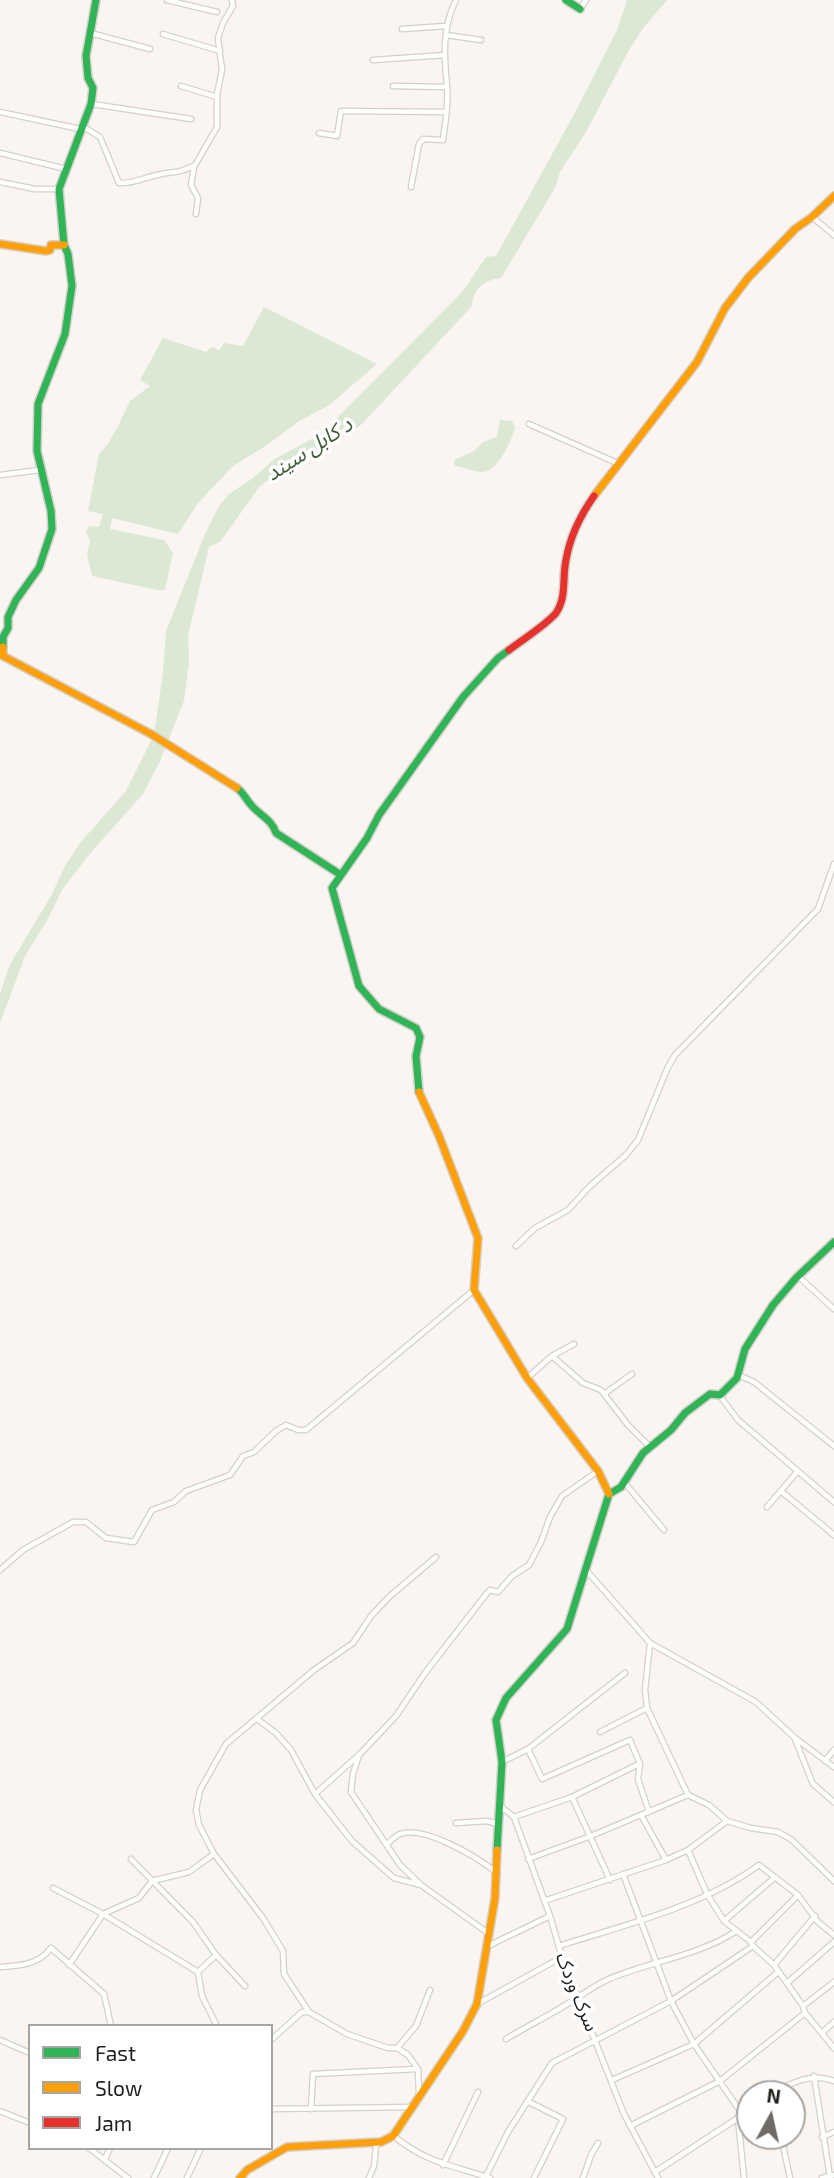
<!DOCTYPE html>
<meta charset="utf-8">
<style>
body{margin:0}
#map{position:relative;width:834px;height:2178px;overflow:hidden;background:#faf5f0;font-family:"Exo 2",sans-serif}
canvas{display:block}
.legend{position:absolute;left:28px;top:2024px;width:245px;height:126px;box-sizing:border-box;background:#fff;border:2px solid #a7a5a4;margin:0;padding:9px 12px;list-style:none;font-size:21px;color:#221f1c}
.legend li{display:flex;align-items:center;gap:14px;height:35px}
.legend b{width:35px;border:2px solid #a7a5a4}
.north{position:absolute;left:736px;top:2080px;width:70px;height:70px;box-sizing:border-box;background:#fff;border:2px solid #a7a5a4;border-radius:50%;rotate:8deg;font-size:19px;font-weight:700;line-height:28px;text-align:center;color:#221f1c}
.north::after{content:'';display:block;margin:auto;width:24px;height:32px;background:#6e6a66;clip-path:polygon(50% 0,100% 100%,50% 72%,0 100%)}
</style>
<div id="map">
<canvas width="834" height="2178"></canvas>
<ul class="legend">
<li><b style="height:9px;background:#30b455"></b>Fast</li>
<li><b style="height:9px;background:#ff9f0a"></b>Slow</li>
<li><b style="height:9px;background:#e5322d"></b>Jam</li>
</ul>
<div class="north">N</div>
</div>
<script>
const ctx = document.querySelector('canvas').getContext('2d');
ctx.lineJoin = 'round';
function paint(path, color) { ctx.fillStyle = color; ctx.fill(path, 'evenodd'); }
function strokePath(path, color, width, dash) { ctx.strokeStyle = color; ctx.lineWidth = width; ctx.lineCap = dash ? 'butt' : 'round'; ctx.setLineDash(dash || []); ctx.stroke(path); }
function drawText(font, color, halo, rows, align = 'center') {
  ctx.font = font + ' "Exo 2","Noto Sans Arabic",sans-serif'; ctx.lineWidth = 7; ctx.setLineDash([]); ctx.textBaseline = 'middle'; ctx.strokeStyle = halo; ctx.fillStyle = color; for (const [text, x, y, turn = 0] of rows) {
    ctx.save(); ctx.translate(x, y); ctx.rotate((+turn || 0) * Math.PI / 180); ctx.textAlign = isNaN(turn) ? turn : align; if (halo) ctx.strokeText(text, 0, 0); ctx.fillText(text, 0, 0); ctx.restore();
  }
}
const water = new Path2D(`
 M 627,0 L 667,0 L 644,27 L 629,50 L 586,132 L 560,172 L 555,188 L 501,278 C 484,280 473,288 472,306 L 362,424 L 337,442 L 290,464 L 260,486 L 220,542 L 209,547 L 188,636 L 189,662 L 184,701 L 160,761 L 143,794 L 88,856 L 62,890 L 48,919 L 25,956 L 0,1023 L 0,994 L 10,964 L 51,896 L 66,864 L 80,843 L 126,791 L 154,735 L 163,673 L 166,631 L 206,532 L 219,506 L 229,494 L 253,478 L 273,460 L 330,429 L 338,417 L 463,291 L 486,257 L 496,256 L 577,109 L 617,30 Z
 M 264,307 L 377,364 L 328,406 L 299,421 L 267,445 L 233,466 L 198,503 L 178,534 L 112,518 L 110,529 L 164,540 L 173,553 L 165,590 L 157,590 L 92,576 L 87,555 L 90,541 L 86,531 L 89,526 L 99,527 L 103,514 L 88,511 L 99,454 L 107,445 L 117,428 L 130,401 L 150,386 L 140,380 L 163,338 L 206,352 L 212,347 L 219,350 L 224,343 L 243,346 Z
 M 500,420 L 512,421 L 515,427 C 513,439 497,472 483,472 C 473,472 464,467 455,466 L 454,460 L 474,451 L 483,442 L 497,437 Z`);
const street = new Path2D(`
 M 167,0 L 217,12
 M 580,9 L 586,0
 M 402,29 L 446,26
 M 90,33 L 150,49
 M 163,34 L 220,51
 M 446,35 L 481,40
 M 373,60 L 445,55
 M 181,86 L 217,97
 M 393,86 L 447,87
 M 92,104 L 191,119
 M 0,112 L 80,129
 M 82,126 L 100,137 L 119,183 C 133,184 143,178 157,175 C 173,171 179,174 195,165
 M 319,133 L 337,136 L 341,111 L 446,112
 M 0,153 L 66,169
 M 0,182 L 35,189 L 58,189
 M 411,187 L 419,144 L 423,139 L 443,140 C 445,123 449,104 447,86 C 444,56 442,27 456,0
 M 196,214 L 198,198 L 191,185 L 194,167 L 217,127 L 217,94 L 222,70 L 218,38 L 223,23 L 233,6 L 232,0
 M 812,217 L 834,235
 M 529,424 L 617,463
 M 0,475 L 40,470
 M 516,1246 L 535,1228 L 568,1210 L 589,1187 L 626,1155 L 638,1140 L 668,1067 L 675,1055 L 818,909 L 834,864
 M 798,1276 L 834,1309
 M 552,1356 L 583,1383 L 601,1390 L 628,1425 L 650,1447
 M 738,1375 L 754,1382 L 834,1446
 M 527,1378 L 552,1356 L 574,1344
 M 604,1394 L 632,1374
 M 720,1396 L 738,1420 L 834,1502
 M 624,1482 L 664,1530
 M 782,1492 L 834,1535
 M 767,1507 L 797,1472
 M 0,1570 L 23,1550 L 73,1522 L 86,1522 L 106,1538 L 134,1542 L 152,1510 L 174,1502 L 186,1491 L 230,1475 L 243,1456 L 254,1452 L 276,1431 L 286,1425 L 298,1430 L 306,1430 L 474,1290
 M 586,1570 L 650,1643 L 645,1690 L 647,1708 L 688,1795 L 709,1805 L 727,1821 L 751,1828 L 778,1832 L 792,1840 L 834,1881
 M 650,1643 L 756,1702 L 795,1738 L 834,1767
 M 257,1719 L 276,1733 L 291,1750 L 315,1794 L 352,1841 L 394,1878 L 421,1885 L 488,1933
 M 600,1732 L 647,1708
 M 795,1739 L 813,1784 L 834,1802
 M 528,1749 L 542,1779 L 630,1740 L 640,1764 L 638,1779 L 649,1812
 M 359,1755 L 353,1774 L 351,1792 L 400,1865 L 419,1883
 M 825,1761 L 834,1750
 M 502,1762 L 528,1749 L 625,1673
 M 315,1794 L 360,1754 L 396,1716 L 425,1673 L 487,1593 L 490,1590 L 498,1592 L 512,1576 L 529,1565 L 541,1542 L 550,1517 L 562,1496 L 598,1471
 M 572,1797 L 610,1880
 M 500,1806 L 514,1817 L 550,1916 L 562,1957 L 624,2114 L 658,2178
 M 641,1815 L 666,1860
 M 514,1817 L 572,1797 L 639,1764
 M 456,1823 L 487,1821 L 498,1824
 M 387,1844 C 391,1841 395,1836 400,1834 C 424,1825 477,1857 496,1872
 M 688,1850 L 707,1894 L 724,1921 L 751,1942 L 753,1946 L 774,1965 L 803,2006 L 805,2013 L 834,2048
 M 131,1859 L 193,1922 L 216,1955
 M 528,1859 L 591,1836 L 688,1795
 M 623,1874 L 671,2001 L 694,2044 L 740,2111
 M 53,1888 L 103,1914 L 198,1972
 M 544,1901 L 666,1860 L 688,1850 L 727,1821
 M 724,1921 L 774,1878
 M 751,1942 L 798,1895
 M 488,1946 L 550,1916
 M 559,1946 C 625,1925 703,1906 759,1865 L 798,1895 L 818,1922 L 834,1935
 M 69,1965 L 103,1914 L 139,1898 L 152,1881 L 189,1872 L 214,1854
 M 774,1965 L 815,1916
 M 0,1967 C 18,1966 39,1965 51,1948 L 104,1994 L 111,2026
 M 787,1983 L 834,1942
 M 477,2004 L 562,1957
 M 803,2006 L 834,1982
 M 309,2012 L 284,1974 L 283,1951 L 263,1918 L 214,1854 L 199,1825 L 196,1810 L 200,1790 L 226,1744 L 314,1670 L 353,1643 L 371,1616 L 390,1596 L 436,1557
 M 217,2026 L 202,1996 L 198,1972 L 216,1955 L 245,1986
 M 822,2033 L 834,2022
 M 506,2039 C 529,2025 554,2013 577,1998 C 588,1991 597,1984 609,1979 C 651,1961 699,1956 736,1931
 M 0,2040 L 30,2053
 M 271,2040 L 302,2012 L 309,2012 L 347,2034 L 388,2048 L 397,2048 L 408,2055 L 418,2069 L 419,2095
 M 397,2048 L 416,2026 L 430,1990
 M 814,2076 L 830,2177
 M 612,2080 L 694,2044 L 778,1972
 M 770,2094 C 792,2083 810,2072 834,2081
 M 527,2101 L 563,2119 L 534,2178
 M 271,2109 L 413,2107
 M 311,2109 L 313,2074 L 417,2069
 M 0,2111 L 30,2123
 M 738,2118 L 744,2178
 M 630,2126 L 720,2081 L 805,2013
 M 394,2136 C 424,2162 454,2166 490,2178
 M 781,2136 L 790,2178
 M 822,2137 L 834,2132
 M 89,2148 L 128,2178
 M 105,2159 L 110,2148
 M 443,2165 L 478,2092
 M 655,2172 L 738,2118 L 740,2111 L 750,2106
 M 486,2176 L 508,2132 L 552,2063 L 671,2001 L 753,1946
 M 154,2178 L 168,2148
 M 187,2178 L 201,2148
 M 369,2178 L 374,2166 L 376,2146 L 378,2144
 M 583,2178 L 591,2155 L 598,2143
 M 822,2178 L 834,2175`);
const fast = new Path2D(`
 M 566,0 L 580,9
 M 3,647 L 3,637 L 8,628 L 8,617 L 16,600 L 39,568 L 52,529 L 51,511 L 37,451 L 38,404 L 65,334 L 72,286 L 68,254 L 64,245 L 59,189 L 91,104 L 93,88 L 88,78 L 86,56 L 96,0
 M 237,788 C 244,793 246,800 252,806 C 261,816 272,820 276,833 L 341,875
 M 419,1092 L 416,1056 L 420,1037 L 416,1028 L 379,1009 L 359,986 L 332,888 L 367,838 L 379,815 L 463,697 L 498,658 L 509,650
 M 497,1850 L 502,1762 L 496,1720 L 506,1698 L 567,1629 L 609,1494 L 621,1487 L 643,1453 L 671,1430 L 685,1413 L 710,1394 L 720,1395 L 737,1378 L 745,1349 L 773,1305 L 796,1278 L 834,1242`);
const slow = new Path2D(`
 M 0,244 L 46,251 L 50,250 L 51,245 L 64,245
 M 594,496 L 697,362 L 725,308 L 748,278 L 795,229 L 812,217 L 834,196
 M 3,647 L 3,656 L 151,734 L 237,788
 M 419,1092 L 439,1136 L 478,1238 L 474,1290 L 527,1378 L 598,1471 L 609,1494
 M 240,2178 L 247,2170 L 287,2147 L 381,2142 L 393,2136 L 463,2031 L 477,2004 L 495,1898 L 497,1850`);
const jam = new Path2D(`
 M 509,650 C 522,640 546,625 556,613 C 567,597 562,578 566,560 C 570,536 580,516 594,496`);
const streetNames = [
 ["سرک وردک",577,1992,68]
];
const waterNames = [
 ["د کابل سيند",309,449,-33]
];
paint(water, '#dbe8d4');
strokePath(street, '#d4d0cc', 7);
strokePath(fast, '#d4d0cc', 10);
strokePath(slow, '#d4d0cc', 10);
strokePath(jam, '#d4d0cc', 10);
strokePath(street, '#fefefd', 4.5);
strokePath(fast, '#30b455', 7);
strokePath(slow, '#ff9f0a', 7);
strokePath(jam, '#e5322d', 7);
drawText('19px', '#221f1c', '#fff', streetNames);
drawText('italic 21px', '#405e37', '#fff', waterNames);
</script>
